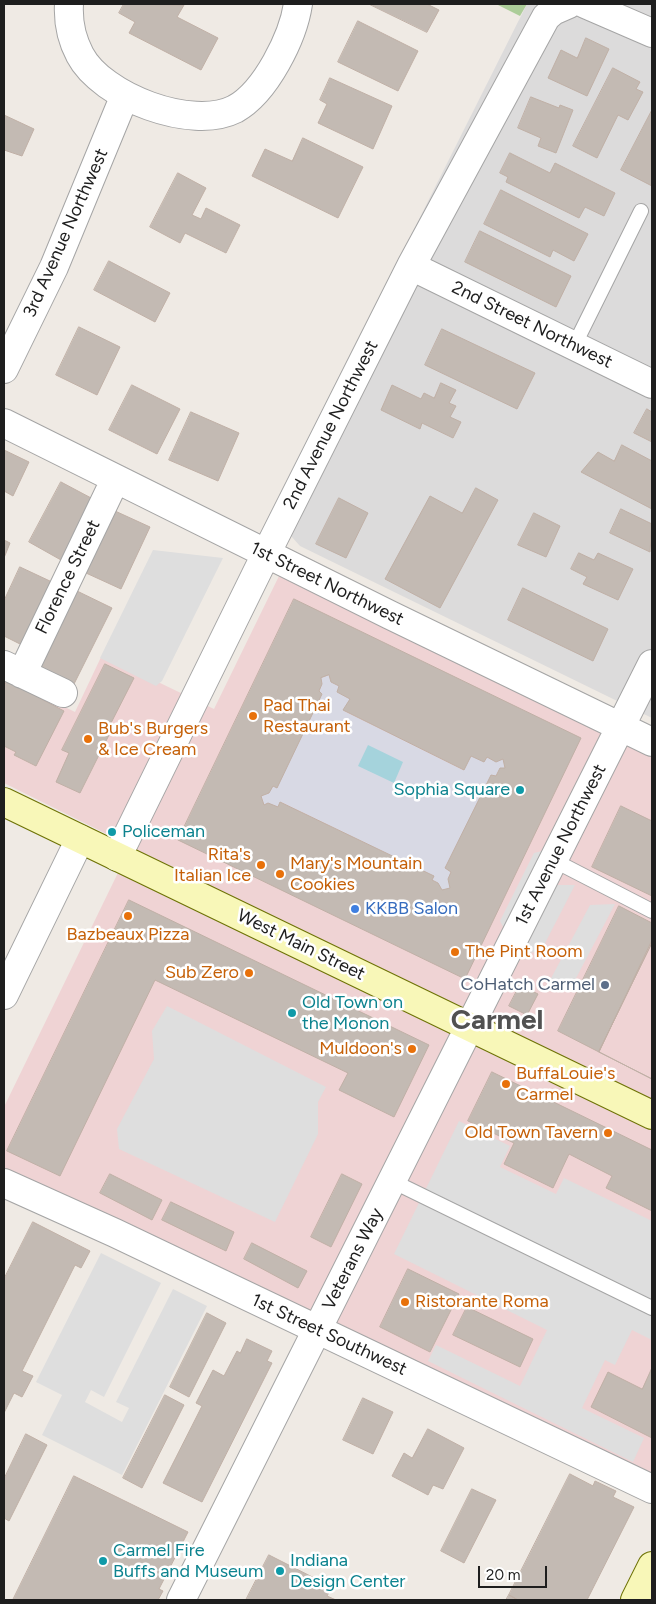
<!DOCTYPE html>
<style>
body{margin:0}
#map{position:relative;width:656px;height:1604px;overflow:hidden;background:#efeae4;font-family:Figtree,sans-serif}
canvas{display:block}
.frame{position:absolute;inset:0;border:5px solid #1e1e1e;pointer-events:none}
.scale{position:absolute;left:478px;top:1566px;width:69px;height:22px;box-sizing:border-box;border:2px solid #1e1e1e;border-top:0;padding-left:6px;font-size:15px;line-height:18px;white-space:nowrap;color:#1e1e1e;-webkit-text-stroke:4px #fff;paint-order:stroke}
</style>
<div id="map">
<canvas width="656" height="1604"></canvas>
<div class="frame"></div>
<div class="scale">20 m</div>
</div>
<script>
const ctx = document.querySelector('canvas').getContext('2d');
ctx.lineJoin = 'round';
function paint(path, color) { ctx.fillStyle = color; ctx.fill(path, 'evenodd'); }
function strokePath(path, color, width, dash) { ctx.strokeStyle = color; ctx.lineWidth = width; ctx.lineCap = dash ? 'butt' : 'round'; ctx.setLineDash(dash || []); ctx.stroke(path); }
function drawText(font, color, halo, rows, align = 'center') {
  ctx.font = font + ' Figtree,sans-serif'; ctx.lineWidth = 5; ctx.setLineDash([]); ctx.textBaseline = 'middle'; ctx.strokeStyle = halo; ctx.fillStyle = color; for (const [text, x, y, turn = 0] of rows) {
    ctx.save(); ctx.translate(x, y); ctx.rotate((+turn || 0) * Math.PI / 180); ctx.textAlign = isNaN(turn) ? turn : align; if (halo) ctx.strokeText(text, 0, 0); ctx.fillText(text, 0, 0); ctx.restore();
  }
}
const residential = new Path2D(`
 M 527,4 L 652,4 L 652,718 L 300,546 L 271,514 Z`);
const commercial = new Path2D(`
 M 280,574 L 652,756 L 652,1486 L 4,1170 L 4,1107 L 131,846 L 4,783 L 4,677 L 75,712 L 102,655 L 214,709 Z`);
const forest = new Path2D(`
 M 496,4 L 527,4 L 520,16 Z`);
const parking = new Path2D(`
 M 153,550 L 223,558 L 162,681 L 156,686 L 100,658 Z
 M 546,850 L 505,931 L 500,921 L 534,853 Z
 M 555,885 L 575,885 L 541,951 L 518,955 Z
 M 615,904 L 574,982 L 548,984 L 590,905 Z
 M 167,1006 L 326,1087 L 318,1102 L 318,1134 L 275,1222 L 119,1149 L 117,1129 L 154,1059 L 152,1031 Z
 M 459,1121 L 510,1146 L 500,1167 L 556,1194 L 564,1178 L 652,1221 L 652,1340 L 632,1330 L 615,1365 L 605,1360 L 582,1408 L 644,1438 L 633,1462 L 428,1361 L 436,1345 L 520,1386 L 547,1330 L 394,1254 Z
 M 101,1253 L 161,1283 L 104,1397 L 91,1390 L 85,1402 L 122,1422 L 129,1408 L 116,1402 L 173,1289 L 207,1306 L 122,1475 L 42,1435 L 62,1395 L 36,1382 Z`);
const plaza = new Path2D(`
 M 329,675 L 331,682 L 339,686 L 337,692 L 350,699 L 344,711 L 463,770 L 471,756 L 484,762 L 487,757 L 496,762 L 503,759 L 505,768 L 500,768 L 496,776 L 491,775 L 445,868 L 451,872 L 448,879 L 450,888 L 442,890 L 438,883 L 432,880 L 434,876 L 281,802 L 278,807 L 268,803 L 264,805 L 261,796 L 269,793 L 273,786 L 277,787 L 322,694 L 319,691 L 322,684 L 321,678 Z`);
const water = new Path2D(`
 M 368,745 L 403,762 L 394,783 L 358,766 Z`);
const building = new Path2D(`
 M 124,4 L 184,5 L 177,17 L 218,38 L 201,70 L 129,33 L 135,22 L 119,13 Z
 M 369,4 L 427,4 L 439,10 L 427,32 Z
 M 358,21 L 418,51 L 398,91 L 338,62 Z
 M 586,38 L 609,49 L 587,96 L 548,78 L 561,50 L 577,58 Z
 M 613,68 L 640,82 L 636,89 L 643,92 L 628,120 L 618,115 L 597,158 L 573,146 Z
 M 330,78 L 392,106 L 373,149 L 318,123 L 327,104 L 320,100 Z
 M 531,97 L 559,108 L 560,105 L 573,110 L 556,153 L 538,146 L 541,138 L 518,128 Z
 M 652,110 L 651,152 L 652,186 L 621,170 Z
 M 4,115 L 34,129 L 22,156 L 4,150 Z
 M 303,138 L 363,167 L 338,218 L 252,176 L 265,149 L 292,161 Z
 M 510,153 L 550,173 L 555,163 L 615,193 L 604,216 L 585,207 L 579,218 L 506,182 L 508,177 L 500,173 Z
 M 178,173 L 206,188 L 192,215 L 201,219 L 206,208 L 240,225 L 226,253 L 185,233 L 180,243 L 150,227 Z
 M 501,190 L 588,234 L 574,261 L 553,250 L 550,257 L 484,224 Z
 M 480,231 L 571,276 L 556,307 L 465,262 Z
 M 109,261 L 170,293 L 155,322 L 94,290 Z
 M 79,327 L 120,347 L 97,395 L 56,375 Z
 M 442,329 L 535,373 L 517,409 L 425,365 Z
 M 441,383 L 456,390 L 449,403 L 456,406 L 450,417 L 461,422 L 453,438 L 422,423 L 420,429 L 381,410 L 392,385 L 421,399 L 424,393 L 434,398 Z
 M 132,385 L 180,409 L 157,454 L 109,430 Z
 M 647,409 L 652,412 L 652,442 L 634,433 Z
 M 191,412 L 239,433 L 218,481 L 169,460 Z
 M 622,445 L 652,461 L 652,509 L 581,472 L 598,452 L 614,461 Z
 M 4,450 L 29,462 L 13,496 L 4,491 Z
 M 61,482 L 93,499 L 61,560 L 29,542 Z
 M 476,488 L 498,500 L 440,608 L 385,579 L 430,496 L 462,513 Z
 M 339,498 L 368,513 L 346,558 L 316,544 Z
 M 621,509 L 652,524 L 650,552 L 610,533 Z
 M 115,511 L 150,527 L 121,589 L 86,573 Z
 M 534,513 L 560,526 L 546,557 L 518,545 Z
 M 4,540 L 10,543 L 4,558 Z
 M 579,553 L 594,560 L 598,553 L 633,569 L 618,600 L 583,584 L 587,577 L 571,569 Z
 M 20,567 L 52,582 L 22,645 L 4,636 L 4,601 Z
 M 523,588 L 608,629 L 593,661 L 508,620 Z
 M 77,591 L 112,608 L 74,684 L 39,667 Z
 M 294,599 L 581,738 L 465,979 L 178,840 ZM 329,675 L 331,682 L 339,686 L 337,692 L 350,699 L 343,710 L 464,770 L 471,756 L 484,762 L 487,757 L 496,762 L 503,759 L 505,768 L 500,768 L 496,776 L 491,775 L 445,868 L 451,872 L 448,879 L 450,888 L 442,890 L 438,883 L 432,880 L 434,876 L 280,802 L 278,807 L 268,803 L 264,805 L 261,796 L 269,793 L 273,786 L 277,788 L 322,694 L 319,691 L 322,684 L 321,678 Z
 M 105,664 L 134,678 L 110,725 L 113,727 L 80,793 L 56,782 L 69,753 L 62,750 Z
 M 7,681 L 64,711 L 36,766 L 14,755 L 16,752 L 4,746 L 4,687 Z
 M 621,806 L 652,821 L 652,896 L 592,867 Z
 M 129,900 L 429,1045 L 394,1117 L 339,1090 L 348,1073 L 155,980 L 60,1176 L 7,1151 Z
 M 619,906 L 652,923 L 652,940 L 599,1052 L 558,1031 Z
 M 652,943 L 652,1079 L 599,1052 Z
 M 652,943 L 652,1079 L 599,1052 Z
 M 520,985 L 538,994 L 527,1015 L 509,1006 Z
 M 492,1072 L 652,1150 L 652,1211 L 606,1188 L 612,1176 L 569,1154 L 553,1188 L 504,1164 L 514,1143 L 468,1121 Z
 M 110,1174 L 162,1200 L 152,1220 L 100,1193 Z
 M 342,1174 L 362,1184 L 331,1247 L 311,1237 Z
 M 171,1202 L 234,1232 L 226,1251 L 162,1220 Z
 M 33,1222 L 90,1251 L 81,1268 L 75,1265 L 22,1371 L 33,1376 L 22,1397 L 14,1393 L 4,1413 L 4,1279 Z
 M 252,1243 L 307,1271 L 298,1288 L 244,1259 Z
 M 408,1269 L 459,1294 L 430,1352 L 380,1327 Z
 M 467,1307 L 533,1339 L 520,1367 L 453,1335 Z
 M 207,1313 L 226,1323 L 189,1397 L 170,1387 Z
 M 247,1339 L 272,1351 L 267,1361 L 272,1363 L 202,1502 L 163,1483 L 202,1406 L 196,1403 L 213,1370 L 224,1376 L 237,1351 L 240,1353 Z
 M 652,1368 L 652,1438 L 591,1407 L 608,1372 L 642,1389 Z
 M 165,1395 L 184,1405 L 142,1488 L 123,1478 Z
 M 363,1398 L 393,1412 L 373,1454 L 343,1440 Z
 M 428,1429 L 464,1448 L 443,1489 L 433,1485 L 428,1495 L 392,1476 L 404,1453 L 412,1458 Z
 M 26,1434 L 47,1445 L 9,1521 L 4,1518 L 4,1479 Z
 M 570,1474 L 593,1486 L 595,1481 L 616,1491 L 613,1497 L 634,1507 L 587,1600 L 518,1600 L 509,1595 Z
 M 74,1476 L 188,1532 L 159,1589 L 163,1591 L 158,1600 L 13,1600 Z
 M 472,1489 L 496,1500 L 464,1563 L 441,1551 Z
 M 269,1555 L 332,1587 L 327,1596 L 336,1600 L 246,1600 Z
 M 509,1595 L 518,1600 L 506,1600 Z`);
const service = new Path2D(`
 M 574,346 L 641,211
 M 553,860 L 652,911
 M 392,1181 L 652,1308`);
const minor = new Path2D(`
 M 69,4 C 68,21 72,40 80,55 C 102,97 192,131 235,109 C 266,92 293,37 298,4
 M 585,4 L 652,33
 M 411,266 L 652,384
 M 4,369 L 54,267 L 125,95
 M 4,423 L 390,615 L 652,742
 M 4,665 L 63,693
 M 22,674 L 115,480
 M 117,857 L 266,554 L 411,266 L 546,17 L 553,11 L 569,4
 M 4,995 L 80,839
 M 4,1183 L 115,1233 L 652,1489
 M 181,1600 L 652,664`);
const secondary = new Path2D(`
 M 4,802 L 652,1115
 M 635,1600 L 652,1566`);
const markers = [
 [253,716,5,"#e8710a"],
 [88,739,5,"#e8710a"],
 [520,790,5,"#0f9aa8"],
 [112,832,5,"#0f9aa8"],
 [261,865,5,"#e8710a"],
 [280,874,5,"#e8710a"],
 [355,909,5,"#3f7fe0"],
 [128,916,5,"#e8710a"],
 [455,952,5,"#e8710a"],
 [249,973,5,"#e8710a"],
 [605,985,5,"#5c6f8a"],
 [292,1013,5,"#0f9aa8"],
 [412,1049,5,"#e8710a"],
 [506,1084,5,"#e8710a"],
 [608,1133,5,"#e8710a"],
 [405,1302,5,"#e8710a"],
 [103,1561,5,"#0f9aa8"],
 [280,1571,5,"#0f9aa8"]
];
const streetNames = [
 ["3rd Avenue Northwest",66,233,-66],
 ["2nd Street Northwest",532,325,26],
 ["2nd Avenue Northwest",331,425,-63],
 ["Florence Street",68,577,-64],
 ["1st Street Northwest",327,584,26],
 ["1st Avenue Northwest",561,845,-63],
 ["West Main Street",301,945,26],
 ["Veterans Way",353,1259,-63],
 ["1st Street Southwest",329,1335,25]
];
const foodNames = [
 ["Pad Thai",263,706],
 ["Restaurant",263,727],
 ["Bub's Burgers",98,729],
 ["& Ice Cream",98,750],
 ["Rita's",251,855,"right"],
 ["Italian Ice",251,876,"right"],
 ["Mary's Mountain",290,864],
 ["Cookies",290,885],
 ["Bazbeaux Pizza",128,935,"center"],
 ["The Pint Room",465,952],
 ["Sub Zero",239,973,"right"],
 ["Muldoon's",402,1049,"right"],
 ["BuffaLouie's",516,1074],
 ["Carmel",516,1095],
 ["Old Town Tavern",598,1133,"right"],
 ["Ristorante Roma",415,1302]
];
const cultureNames = [
 ["Sophia Square",510,790,"right"],
 ["Policeman",122,832],
 ["Old Town on",302,1003],
 ["the Monon",302,1024],
 ["Carmel Fire",113,1551],
 ["Buffs and Museum",113,1572],
 ["Indiana",290,1561],
 ["Design Center",290,1582]
];
const shopNames = [
 ["KKBB Salon",365,909]
];
const serviceNames = [
 ["CoHatch Carmel",595,985]
];
const townNames = [
 ["Carmel",497,1021]
];
paint(residential, '#dcdbdb');
paint(commercial, '#efd3d4');
paint(forest, '#accd99');
paint(parking, '#dedede');
paint(plaza, '#d8d9e4');
paint(water, '#a5d3dc');
paint(building, '#c3bab3');
strokePath(building, '#c0b0a6', 1);
strokePath(service, '#a5a5a5', 16);
strokePath(minor, '#a5a5a5', 30);
strokePath(secondary, '#6e7306', 30);
strokePath(service, '#fff', 14);
strokePath(minor, '#fff', 28);
strokePath(secondary, '#f8f7b8', 28);
for (const [x, y, r, color] of markers) { const dot = new Path2D(); dot.arc(x, y, r, 0, 2 * Math.PI); ctx.fillStyle = color; ctx.fill(dot); strokePath(dot, '#fff', 2); }
drawText('18px', '#1e1e1e', '#fff', streetNames);
drawText('18px', '#c56008', '#fff', foodNames, 'left');
drawText('18px', '#0d838f', '#fff', cultureNames, 'left');
drawText('18px', '#366cbe', '#fff', shopNames, 'left');
drawText('18px', '#4e5e75', '#fff', serviceNames, 'right');
drawText('bold 28px', '#515151', '#fff', townNames);
</script>
